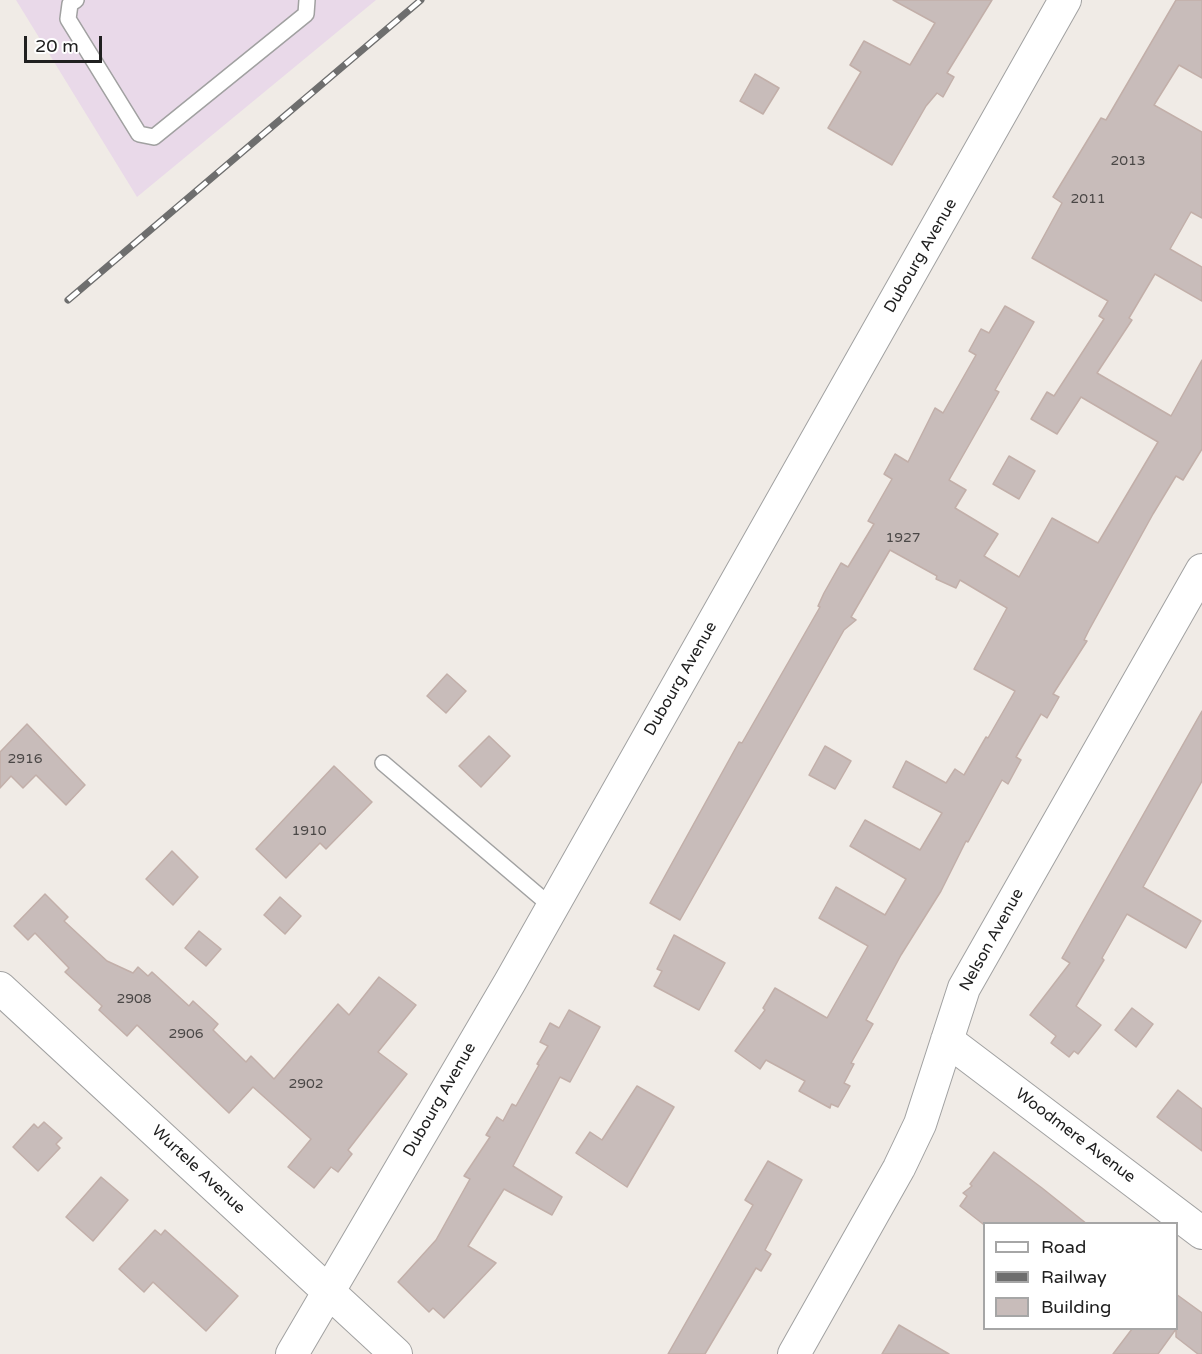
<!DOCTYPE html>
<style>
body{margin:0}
#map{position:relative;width:1202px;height:1354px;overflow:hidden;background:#f0ebe6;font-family:"Varela Round",sans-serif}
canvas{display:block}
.legend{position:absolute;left:983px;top:1222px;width:195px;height:108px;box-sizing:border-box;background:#fff;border:2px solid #a6a6a6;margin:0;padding:8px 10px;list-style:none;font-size:18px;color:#202020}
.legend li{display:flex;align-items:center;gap:12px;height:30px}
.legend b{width:30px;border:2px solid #a6a6a6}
.scale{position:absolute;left:24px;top:36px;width:78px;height:27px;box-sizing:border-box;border:3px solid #202020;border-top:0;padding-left:8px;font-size:18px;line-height:21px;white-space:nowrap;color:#202020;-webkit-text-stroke:4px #fff;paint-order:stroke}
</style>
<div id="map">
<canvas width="1202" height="1354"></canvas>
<ul class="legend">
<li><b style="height:8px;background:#fff"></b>Road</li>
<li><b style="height:8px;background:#6e6e6e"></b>Railway</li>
<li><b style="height:16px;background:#c8bcba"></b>Building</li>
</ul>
<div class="scale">20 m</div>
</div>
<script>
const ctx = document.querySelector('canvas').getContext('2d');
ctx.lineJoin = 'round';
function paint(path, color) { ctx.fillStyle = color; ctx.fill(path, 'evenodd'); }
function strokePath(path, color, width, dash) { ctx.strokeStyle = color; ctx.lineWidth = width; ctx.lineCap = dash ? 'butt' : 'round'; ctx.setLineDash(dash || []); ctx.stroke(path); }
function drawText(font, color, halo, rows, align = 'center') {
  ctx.font = font + ' "Varela Round",sans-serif'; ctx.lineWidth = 4.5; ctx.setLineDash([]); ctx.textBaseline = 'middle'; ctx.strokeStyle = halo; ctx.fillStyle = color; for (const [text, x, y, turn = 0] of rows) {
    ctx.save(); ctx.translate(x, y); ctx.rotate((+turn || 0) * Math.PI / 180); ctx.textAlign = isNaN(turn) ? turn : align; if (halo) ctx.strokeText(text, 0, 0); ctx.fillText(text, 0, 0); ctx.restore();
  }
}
const industrial = new Path2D(`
 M 16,0 L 376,0 L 137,197 Z`);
const building = new Path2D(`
 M 893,0 L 992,0 L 947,73 L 954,77 L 943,97 L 937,93 L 926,106 L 892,165 L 828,128 L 861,72 L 850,65 L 864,41 L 910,65 L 935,23 Z
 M 1176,0 L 1202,0 L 1202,78 L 1179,65 L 1154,105 L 1202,132 L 1202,218 L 1191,212 L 1170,249 L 1202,267 L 1202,301 L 1155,274 L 1129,318 L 1132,320 L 1097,373 L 1171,416 L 1202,360 L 1202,449 L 1183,480 L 1176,476 L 1153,514 L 1089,630 L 1084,640 L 1087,641 L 1053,694 L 1059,697 L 1047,718 L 1041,714 L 1016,757 L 1021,760 L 1008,784 L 1002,780 L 968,842 L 966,841 L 941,891 L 901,955 L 866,1020 L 873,1024 L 851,1063 L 854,1064 L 844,1083 L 850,1086 L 838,1107 L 831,1104 L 830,1108 L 799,1091 L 805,1081 L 766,1060 L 760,1069 L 735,1051 L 765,1010 L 763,1008 L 775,988 L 827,1018 L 868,946 L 819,918 L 836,887 L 885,915 L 906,879 L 850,846 L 865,820 L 920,850 L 942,813 L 893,787 L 906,761 L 946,783 L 955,769 L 964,775 L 986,737 L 988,738 L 1015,691 L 974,669 L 1007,608 L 960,580 L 956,588 L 936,579 L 937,576 L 890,550 L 851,617 L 856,620 L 844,630 L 680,920 L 650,903 L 739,742 L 742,743 L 820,607 L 818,606 L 824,593 L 841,563 L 848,567 L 874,524 L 868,521 L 892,479 L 884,474 L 895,454 L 908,462 L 935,408 L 943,413 L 976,355 L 969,351 L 981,329 L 989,333 L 1005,306 L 1034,322 L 995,390 L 999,392 L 949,480 L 966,490 L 955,508 L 998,534 L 984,556 L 1019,577 L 1052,518 L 1098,543 L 1158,442 L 1081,397 L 1057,434 L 1031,419 L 1047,392 L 1054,396 L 1104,319 L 1099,316 L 1108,301 L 1032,258 L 1062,203 L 1053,197 L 1101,118 L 1106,120 Z
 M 755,74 L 779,88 L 763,114 L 740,101 Z
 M 1009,456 L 1035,471 L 1019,499 L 993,484 Z
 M 447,674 L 466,691 L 446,713 L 427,696 Z
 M 1202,711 L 1202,781 L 1143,887 L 1201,921 L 1186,948 L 1127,914 L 1102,958 L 1104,960 L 1076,1006 L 1101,1025 L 1078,1054 L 1074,1051 L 1069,1057 L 1051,1043 L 1056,1036 L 1030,1015 L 1070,963 L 1062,958 Z
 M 27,724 L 85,785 L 66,805 L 36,775 L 23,788 L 11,776 L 0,788 L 0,752 Z
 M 489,736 L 510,756 L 481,787 L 459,766 Z
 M 825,746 L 851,761 L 835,789 L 809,775 Z
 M 334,766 L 372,802 L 326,849 L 320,843 L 286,878 L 256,849 Z
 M 172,851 L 198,877 L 173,905 L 146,879 Z
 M 45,894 L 68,917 L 64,921 L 107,961 L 133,973 L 138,967 L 148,976 L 152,972 L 189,1006 L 193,1001 L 218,1024 L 213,1030 L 246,1062 L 251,1056 L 274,1079 L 338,1004 L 349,1015 L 379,977 L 416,1005 L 378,1052 L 407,1074 L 348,1150 L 352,1154 L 338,1172 L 331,1167 L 314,1188 L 288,1167 L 311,1139 L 253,1087 L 229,1113 L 137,1025 L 127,1036 L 99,1010 L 102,1006 L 65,972 L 69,968 L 35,933 L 28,940 L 14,926 Z
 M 280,897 L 301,916 L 285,934 L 264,915 Z
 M 199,931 L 221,949 L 206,966 L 185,948 Z
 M 674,935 L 725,963 L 699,1010 L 654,986 L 662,971 L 657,969 Z
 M 1132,1008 L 1153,1024 L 1136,1047 L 1115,1030 Z
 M 569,1010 L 600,1027 L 570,1082 L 560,1077 L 513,1166 L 562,1197 L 552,1215 L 504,1189 L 468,1246 L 496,1263 L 444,1318 L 433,1308 L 429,1312 L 398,1282 L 436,1240 L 470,1179 L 464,1176 L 490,1137 L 486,1135 L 497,1117 L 503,1121 L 512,1104 L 516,1106 L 539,1065 L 537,1064 L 548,1046 L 540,1042 L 550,1023 L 559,1028 Z
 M 637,1086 L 674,1107 L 627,1187 L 576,1153 L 590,1132 L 602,1140 Z
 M 1178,1090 L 1202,1109 L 1202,1151 L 1157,1117 Z
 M 44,1122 L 62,1138 L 56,1144 L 60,1148 L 38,1171 L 13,1147 L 34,1124 L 38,1128 Z
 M 994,1152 L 1042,1188 L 1087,1224 L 983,1224 L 960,1206 L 967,1196 L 963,1193 L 972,1186 L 970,1184 Z
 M 768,1161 L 802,1180 L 765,1250 L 771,1254 L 761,1271 L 756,1268 L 705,1354 L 668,1354 L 753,1205 L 745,1200 Z
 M 101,1177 L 128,1200 L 93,1241 L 66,1217 Z
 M 155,1230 L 161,1235 L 165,1230 L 238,1296 L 206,1331 L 153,1282 L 144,1292 L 119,1269 Z
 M 1176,1294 L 1202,1313 L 1202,1354 L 1198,1354 L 1176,1337 L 1176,1329 L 1158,1354 L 1113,1354 L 1132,1329 L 1176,1329 Z
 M 899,1325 L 949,1354 L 882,1354 Z`);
const service = new Path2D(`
 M 76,0 L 70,4 L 68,19 L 139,134 L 154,137 L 306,14 L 307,0
 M 383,763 L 552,907`);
const minor = new Path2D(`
 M 0,988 L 396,1354
 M 947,1040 L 1202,1233
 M 292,1354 L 510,982 L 1065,0
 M 794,1354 L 899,1168 L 920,1124 L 964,988 L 1202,570`);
const rail = new Path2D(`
 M 68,300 L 421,0`);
const numberNames = [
 ["2013",1128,161],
 ["2011",1088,199],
 ["1927",903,538],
 ["2916",25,759],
 ["1910",309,831],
 ["2908",134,999],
 ["2906",186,1034],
 ["2902",306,1084]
];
const streetNames = [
 ["Dubourg Avenue",921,256,-60],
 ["Dubourg Avenue",681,679,-60],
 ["Nelson Avenue",992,940,-61],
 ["Dubourg Avenue",440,1100,-60],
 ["Woodmere Avenue",1075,1136,37],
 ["Wurtele Avenue",198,1170,43]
];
paint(industrial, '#e9d9e9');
paint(building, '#c8bcba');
strokePath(building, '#c2afa9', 1.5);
strokePath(service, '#a1a1a1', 18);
strokePath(minor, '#a1a1a1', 34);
strokePath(service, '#fff', 15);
strokePath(minor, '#fff', 32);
strokePath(rail, '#6e6e6e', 7);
strokePath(rail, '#fff', 4.5, [14]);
drawText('14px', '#4a4746', null, numberNames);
drawText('16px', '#202020', '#fff', streetNames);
</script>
